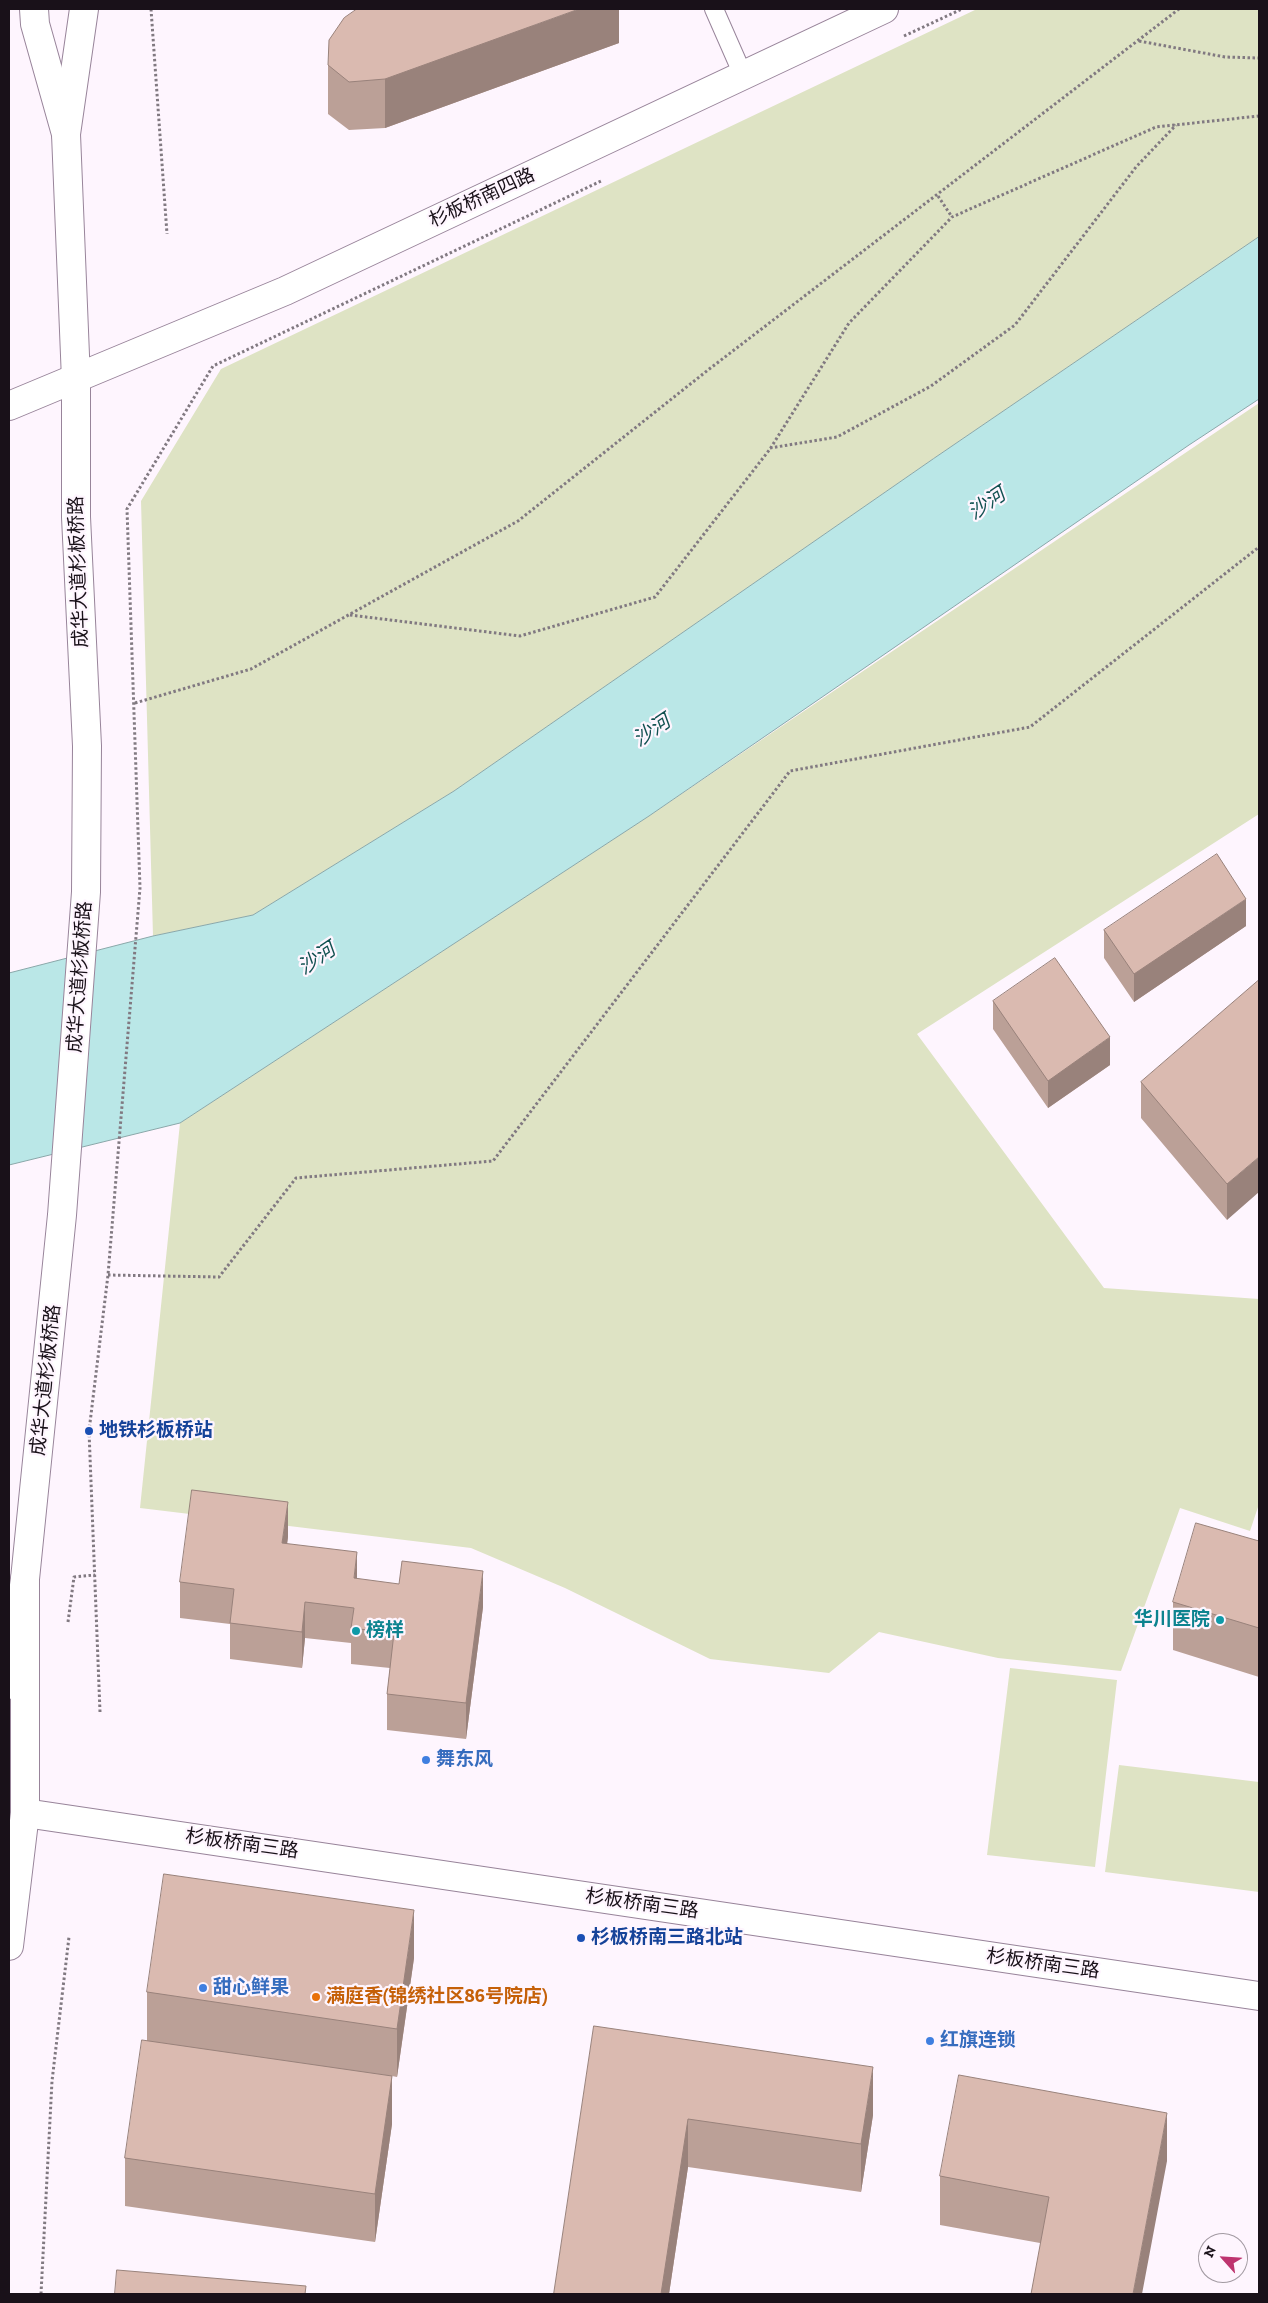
<!DOCTYPE html>
<meta charset="utf-8">
<style>
body{margin:0}
#map{position:relative;width:1268px;height:2303px;overflow:hidden;background:#fef5fe;font-family:"Zilla Slab",serif}
canvas{display:block}
.frame{position:absolute;inset:0;border:10px solid #191119;pointer-events:none}
.north{position:absolute;left:1198px;top:2233px;width:50px;height:50px;box-sizing:border-box;background:#fef5fe;border:1px solid #a29aa2;border-radius:50%;rotate:296deg;font-size:14px;font-weight:700;line-height:20px;text-align:center;color:#191119}
.north::after{content:'';display:block;margin:auto;width:18px;height:22px;background:#be346f;clip-path:polygon(50% 0,100% 100%,50% 72%,0 100%)}
</style>
<div id="map">
<canvas width="1268" height="2303"></canvas>
<div class="frame"></div>
<div class="north">N</div>
</div>
<script>
const ctx = document.querySelector('canvas').getContext('2d');
ctx.lineJoin = 'round';
function paint(path, color) { ctx.fillStyle = color; ctx.fill(path, 'evenodd'); }
function strokePath(path, color, width, dash) { ctx.strokeStyle = color; ctx.lineWidth = width; ctx.lineCap = dash ? 'butt' : 'round'; ctx.setLineDash(dash || []); ctx.stroke(path); }
function drawText(font, color, halo, rows, align = 'center') {
  ctx.font = font + ' "Zilla Slab","Noto Sans SC",serif'; ctx.lineWidth = 4.5; ctx.setLineDash([]); ctx.textBaseline = 'middle'; ctx.strokeStyle = halo; ctx.fillStyle = color; for (const [text, x, y, turn = 0] of rows) {
    ctx.save(); ctx.translate(x, y); ctx.rotate((+turn || 0) * Math.PI / 180); ctx.textAlign = isNaN(turn) ? turn : align; if (halo) ctx.strokeText(text, 0, 0); ctx.fillText(text, 0, 0); ctx.restore();
  }
}
const green = new Path2D(`
 M 977,9 L 1259,9 L 1259,237 L 933,459 L 454,791 L 253,915 L 153,936 L 141,501 L 221,369 Z
 M 1259,403 L 1259,814 L 917,1034 L 1104,1288 L 1259,1299 L 1259,1504 L 1250,1531 L 1180,1508 L 1121,1671 L 998,1658 L 879,1632 L 829,1673 L 710,1659 L 565,1588 L 471,1548 L 140,1508 L 180,1123 L 649,816 Z
 M 1010,1668 L 1117,1680 L 1095,1867 L 987,1855 Z
 M 1119,1765 L 1259,1782 L 1259,1892 L 1105,1872 Z`);
const water = new Path2D(`
 M 1259,237 L 1259,399 L 1189,445 L 649,816 L 180,1123 L 9,1165 L 9,973 L 153,936 L 253,915 L 454,791 L 933,459 Z`);
const path = new Path2D(`
 M 151,9 L 167,234
 M 904,36 L 962,9
 M 1139,41 L 1225,57 L 1259,58
 M 938,196 L 952,217
 M 770,448 L 837,437 L 931,386 L 1015,325 L 1136,167 L 1176,125
 M 350,615 L 520,636 L 655,597 L 770,449 L 849,323 L 952,217 L 1156,127 L 1259,116
 M 135,703 L 251,669 L 518,521 L 708,370 L 1179,9
 M 108,1275 L 219,1277 L 296,1178 L 493,1161 L 790,771 L 1030,727 L 1259,547
 M 68,1622 L 74,1577 L 95,1575
 M 100,1712 L 89,1431 L 108,1275 L 140,888 L 127,509 L 213,366 L 601,181
 M 41,2294 L 52,2081 L 69,1937`);
const lane = new Path2D(`
 M 714,9 L 743,75`);
const street = new Path2D(`
 M 66,134 L 84,9`);
const secondary = new Path2D(`
 M 9,406 L 285,291 L 884,9
 M 25,1813 L 1259,1996`);
const primary = new Path2D(`
 M 9,1946 L 25,1813 L 25,1579 L 62,1215 L 86,892 L 87,746 L 76,517 L 76,380 L 66,134 L 35,24 L 34,9`);
const highway = new Path2D(`
 M 9,1685 L 25,1579`);
const wall = new Path2D(`
 M 619,9 L 619,43 L 385,128 L 349,130 L 328,114 L 328,65 Z
 M 1246,926 L 1134,1002 L 1104,958 L 1104,930 Z
 M 1259,980 L 1227,1220 L 1141,1118 L 1141,1082 Z
 M 993,1001 L 1110,1065 L 1048,1108 L 993,1029 Z
 M 288,1537 L 287,1544 L 357,1579 L 483,1607 L 466,1739 L 387,1730 L 387,1694 L 390,1668 L 351,1664 L 351,1643 L 305,1638 L 302,1668 L 230,1659 L 230,1624 L 180,1618 L 180,1582 Z
 M 1259,1541 L 1259,1677 L 1173,1650 L 1173,1602 Z
 M 414,1958 L 397,2077 L 392,2076 L 392,2124 L 375,2242 L 125,2206 L 125,2158 L 147,2040 L 147,1992 Z
 M 594,2026 L 873,2115 L 861,2192 L 688,2167 L 669,2294 L 554,2294 Z
 M 1167,2161 L 1040,2243 L 940,2225 L 940,2176 Z`);
const shadedWall = new Path2D(`
 M 579,9 L 619,9 L 619,43 L 385,128 L 385,79 Z
 M 1246,899 L 1246,926 L 1134,1002 L 1134,974 Z
 M 1110,1037 L 1110,1065 L 1048,1108 L 1048,1081 Z
 M 1259,1157 L 1259,1192 L 1227,1220 L 1227,1184 Z
 M 288,1502 L 288,1537 L 282,1579 L 282,1543 Z
 M 357,1552 L 357,1588 L 354,1578 Z
 M 483,1571 L 483,1607 L 466,1739 L 466,1703 Z
 M 305,1602 L 305,1638 L 302,1668 L 302,1632 Z
 M 414,1910 L 414,1958 L 397,2077 L 397,2029 Z
 M 873,2067 L 873,2115 L 861,2192 L 861,2144 Z
 M 392,2076 L 392,2124 L 375,2242 L 375,2194 Z
 M 1167,2113 L 1167,2161 L 1142,2294 L 1133,2294 Z
 M 688,2119 L 688,2167 L 669,2294 L 661,2294 Z`);
const building = new Path2D(`
 M 357,9 L 579,9 L 385,79 L 349,82 L 328,65 L 329,40 L 344,18 Z
 M 1217,854 L 1246,899 L 1134,974 L 1104,930 Z
 M 1055,958 L 1110,1037 L 1048,1081 L 993,1001 Z
 M 1259,980 L 1259,1157 L 1227,1184 L 1141,1082 Z
 M 192,1490 L 288,1502 L 282,1543 L 357,1552 L 354,1578 L 399,1584 L 402,1561 L 483,1571 L 466,1703 L 387,1694 L 394,1633 L 351,1628 L 354,1608 L 305,1602 L 302,1632 L 230,1623 L 234,1589 L 180,1582 Z
 M 1196,1523 L 1259,1541 L 1259,1628 L 1173,1602 Z
 M 164,1874 L 414,1910 L 397,2029 L 147,1992 Z
 M 594,2026 L 873,2067 L 861,2144 L 688,2119 L 661,2294 L 554,2294 Z
 M 142,2040 L 392,2076 L 375,2194 L 125,2158 Z
 M 959,2075 L 1167,2113 L 1133,2294 L 1031,2294 L 1049,2197 L 940,2176 Z
 M 117,2270 L 306,2286 L 305,2294 L 115,2294 Z`);
const markers = [
 [89,1431,5,"#1a4fb4"],
 [1220,1620,5,"#0f9aa8"],
 [356,1631,5,"#0f9aa8"],
 [426,1760,5,"#3f7fe0"],
 [581,1938,5,"#1a4fb4"],
 [203,1988,5,"#3f7fe0"],
 [316,1997,5,"#e8710a"],
 [930,2041,5,"#3f7fe0"]
];
const streetNames = [
 ["杉板桥南四路",482,198,-25],
 ["成华大道杉板桥路",79,572,-92],
 ["成华大道杉板桥路",80,977,-86],
 ["成华大道杉板桥路",46,1380,-84],
 ["杉板桥南三路",242,1844,8],
 ["杉板桥南三路",642,1904,8],
 ["杉板桥南三路",1043,1964,8]
];
const transitNames = [
 ["地铁杉板桥站",99,1431],
 ["杉板桥南三路北站",591,1938]
];
const cultureNames = [
 ["华川医院",1210,1620],
 ["榜样",366,1631,"left"]
];
const shopNames = [
 ["舞东风",436,1760],
 ["甜心鲜果",213,1988],
 ["红旗连锁",940,2041]
];
const foodNames = [
 ["满庭香(锦绣社区86号院店)",326,1997]
];
const waterNames = [
 ["沙河",987,504,-34],
 ["沙河",652,731,-34],
 ["沙河",317,959,-34]
];
paint(green, '#dee3c4');
paint(water, '#bae7e7');
strokePath(water, '#8aa7a9', 1);
strokePath(lane, '#98849a', 20);
strokePath(street, '#98849a', 30);
strokePath(secondary, '#98849a', 30);
strokePath(primary, '#98849a', 30);
strokePath(highway, '#98849a', 30);
strokePath(path, '#817981', 3, [2.5, 2.5]);
strokePath(lane, '#fff', 18);
strokePath(street, '#fff', 28);
strokePath(secondary, '#fff', 28);
strokePath(primary, '#fff', 28);
strokePath(highway, '#fff', 28);
paint(wall, '#bba097');
paint(shadedWall, '#99827b');
paint(building, '#dabab0');
strokePath(building, '#99827b', 1);
for (const [x, y, r, color] of markers) { const dot = new Path2D(); dot.arc(x, y, r, 0, 2 * Math.PI); ctx.fillStyle = color; ctx.fill(dot); strokePath(dot, '#fef5fe', 2); }
drawText('19px', '#191119', '#fef5fe', streetNames);
drawText('bold 19px', '#164399', '#fef5fe', transitNames, 'left');
drawText('bold 19px', '#0d838f', '#fef5fe', cultureNames, 'right');
drawText('bold 19px', '#366cbe', '#fef5fe', shopNames, 'left');
drawText('bold 19px', '#c56008', '#fef5fe', foodNames, 'left');
drawText('italic 20px', '#115151', '#fef5fe', waterNames);
</script>
